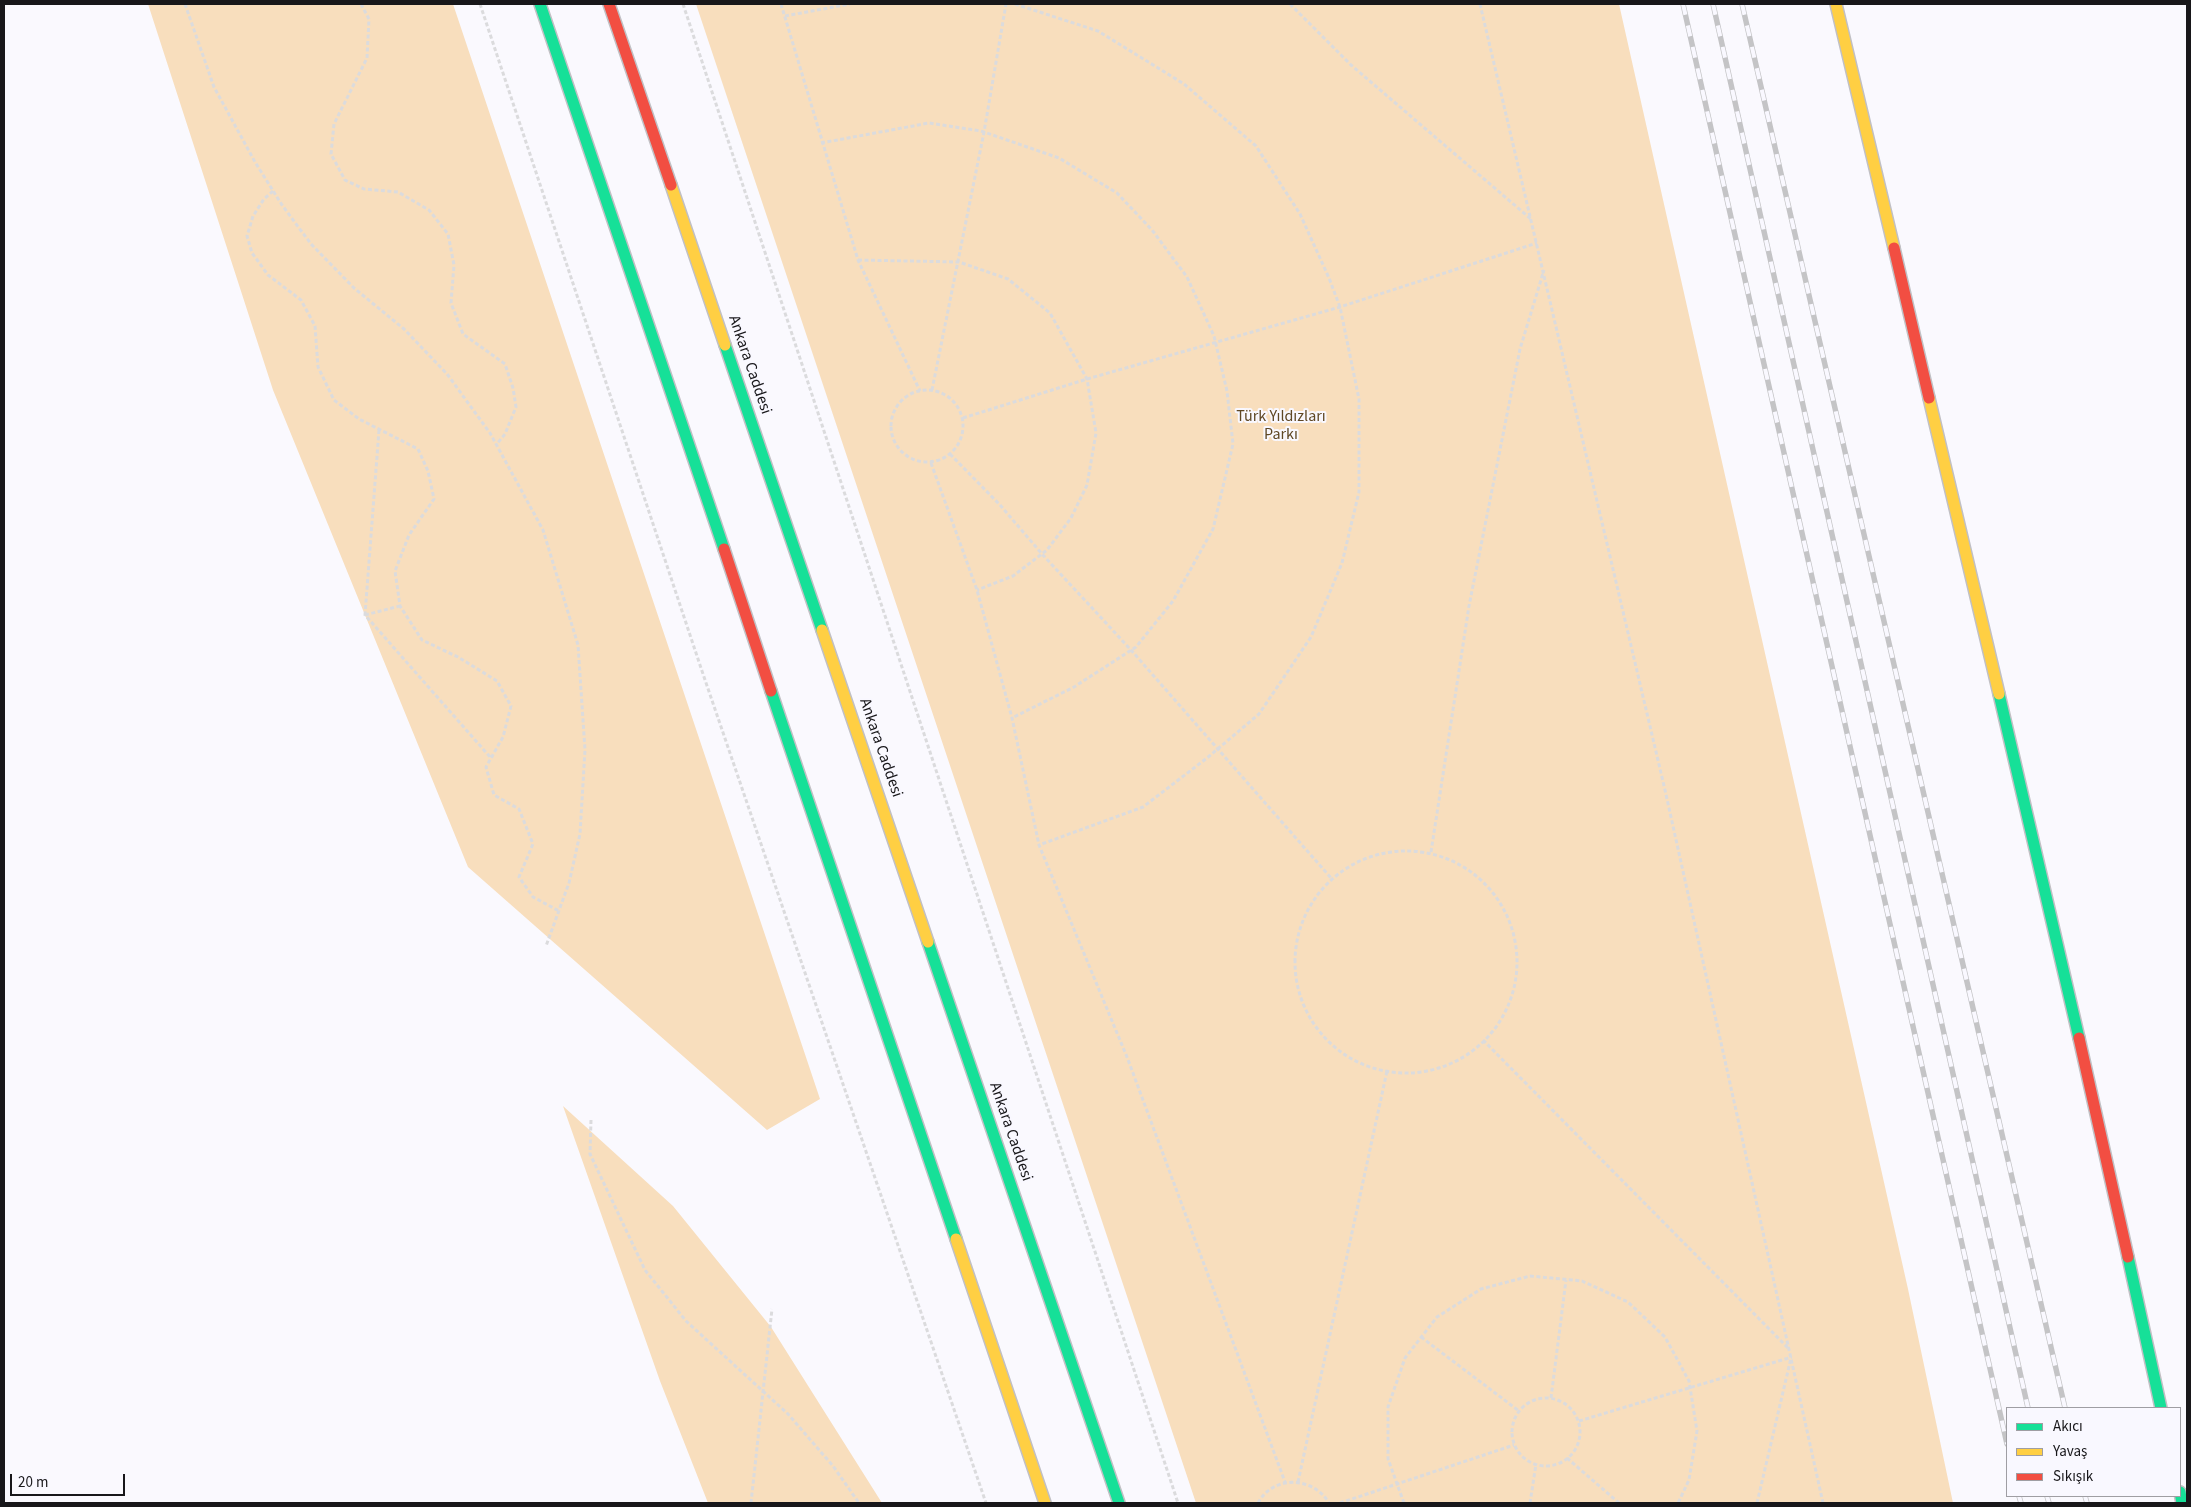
<!DOCTYPE html>
<meta charset="utf-8">
<style>
body{margin:0}
#map{position:relative;width:2191px;height:1507px;overflow:hidden;background:#faf9fe;font-family:"Source Sans 3",sans-serif}
canvas{display:block}
.frame{position:absolute;inset:0;border:5px solid #18171a;pointer-events:none}
.legend{position:absolute;left:2006px;top:1407px;width:175px;height:90px;box-sizing:border-box;background:#f9f8ff;border:1px solid #9f9ea3;margin:0;padding:6px 9px;list-style:none;font-size:15px;color:#18171a}
.legend li{display:flex;align-items:center;gap:10px;height:25px}
.legend b{width:25px;border:1px solid #9f9ea3}
.scale{position:absolute;left:10px;top:1474px;width:115px;height:22px;box-sizing:border-box;border:2px solid #18171a;border-top:0;padding-left:6px;font-size:15px;line-height:18px;white-space:nowrap;color:#18171a;-webkit-text-stroke:4px #f9f8ff;paint-order:stroke}
</style>
<div id="map">
<canvas width="2191" height="1507"></canvas>
<div class="frame"></div>
<ul class="legend">
<li><b style="height:6px;background:#16e098"></b>Akıcı</li>
<li><b style="height:6px;background:#ffcf43"></b>Yavaş</li>
<li><b style="height:6px;background:#f24e42"></b>Sıkışık</li>
</ul>
<div class="scale">20 m</div>
</div>
<script>
const ctx = document.querySelector('canvas').getContext('2d');
ctx.lineJoin = 'round';
function paint(path, color) { ctx.fillStyle = color; ctx.fill(path, 'evenodd'); }
function strokePath(path, color, width, dash) { ctx.strokeStyle = color; ctx.lineWidth = width; ctx.lineCap = dash ? 'butt' : 'round'; ctx.setLineDash(dash || []); ctx.stroke(path); }
function drawText(font, color, halo, rows, align = 'center') {
  ctx.font = font + ' "Source Sans 3",sans-serif'; ctx.lineWidth = 4; ctx.setLineDash([]); ctx.textBaseline = 'middle'; ctx.strokeStyle = halo; ctx.fillStyle = color; for (const [text, x, y, turn = 0] of rows) {
    ctx.save(); ctx.translate(x, y); ctx.rotate((+turn || 0) * Math.PI / 180); ctx.textAlign = isNaN(turn) ? turn : align; if (halo) ctx.strokeText(text, 0, 0); ctx.fillText(text, 0, 0); ctx.restore();
  }
}
const green = new Path2D(`
 M 148,4 L 453,4 L 820,1099 L 767,1130 L 468,867 L 273,390 Z
 M 696,4 L 1619,4 L 1908,1289 L 1953,1503 L 1196,1503 Z
 M 563,1106 L 673,1206 L 771,1327 L 882,1503 L 708,1503 L 660,1381 Z`);
const path = new Path2D(`
 M 185,4 L 214,87 L 255,162 L 282,205 L 311,244 L 354,288 L 404,329 L 447,374 L 490,433 L 543,530 L 578,645 L 585,750 L 580,834 L 569,883 L 546,946
 M 361,4 L 369,19 L 367,58 L 334,124 L 331,154 L 345,180 L 364,189 L 398,192 L 429,210 L 448,234 L 454,265 L 451,303 L 463,334 L 505,364 L 513,388 L 516,407 L 505,434 L 496,445
 M 480,4 L 703,674 L 986,1503
 M 683,4 L 1178,1503
 M 781,4 L 858,260 L 920,391
 M 1015,4 L 1098,31 L 1184,84 L 1256,146 L 1300,214 L 1329,278 L 1340,307 L 1359,399 L 1359,492 L 1342,563 L 1311,637 L 1259,714 L 1207,758 L 1143,807 L 1039,845
 M 1290,4 L 1351,65 L 1532,220
 M 1480,4 L 1665,790 L 1823,1503
 M 785,16 L 850,4
 M 821,143 L 929,123 L 981,131 L 1059,158 L 1117,193 L 1152,230 L 1187,277 L 1214,336 L 1227,391 L 1233,444 L 1213,529 L 1173,601 L 1136,647 L 1074,687 L 1012,718
 M 273,191 L 264,199 L 253,216 L 247,236 L 252,253 L 268,275 L 301,300 L 315,326 L 318,367 L 334,400 L 359,419 L 418,449 L 428,471 L 434,499 L 409,535 L 395,571 L 400,606 L 422,640 L 458,657 L 497,681 L 511,706 L 503,737 L 486,767 L 494,795 L 519,809 L 533,844 L 519,877 L 533,897 L 559,911
 M 858,260 L 959,262 L 1008,279 L 1050,313 L 1087,379 L 1096,433 L 1087,485 L 1071,518 L 1047,550 L 1013,576 L 977,590
 M891 426a36 36 0 1 1 72 0a36 36 0 1 1-72 0Z
 M 932,390 L 984,132 L 1006,4
 M 963,418 L 1087,379 L 1340,307 L 1537,243
 M 379,430 L 365,615 L 491,758
 M 950,454 L 1000,505 L 1042,554 L 1131,650 L 1331,878
 M 931,463 L 977,590 L 1012,718 L 1039,845 L 1127,1057 L 1285,1482
 M 365,615 L 400,606
 M1295 962a111 111 0 1 1 222 0a111 111 0 1 1-222 0Z
 M 1431,852 L 1469,606 L 1520,349 L 1544,270
 M 1483,1040 L 1789,1349
 M 591,1120 L 590,1154 L 645,1270 L 686,1321 L 788,1414 L 833,1466 L 859,1503
 M 1421,1337 L 1519,1411
 M1512 1432a34 34 0 1 1 68 0a34 34 0 1 1-68 0Z
 M 1551,1398 L 1566,1280
 M 1579,1421 L 1792,1357
 M 1567,1458 L 1619,1503
 M 1298,1482 L 1387,1071
 M 751,1503 L 772,1309
 M 1258,1503 C 1273,1475 1313,1476 1329,1503
 M 1340,1503 L 1514,1445
 M 1404,1503 L 1388,1459 L 1388,1407 L 1405,1358 L 1437,1317 L 1481,1289 L 1530,1276 L 1582,1281 L 1628,1302 L 1665,1337 L 1689,1381 L 1697,1431 L 1689,1480 L 1678,1503
 M 1530,1503 L 1536,1464
 M 1757,1503 L 1791,1358`);
const fast = new Path2D(`
 M 540,4 L 724,549
 M 725,345 L 822,630
 M 771,691 L 956,1239
 M 1999,694 L 2079,1038
 M 928,942 L 1119,1503
 M 2128,1257 L 2161,1408
 M 2180,1492 L 2182,1503`);
const slow = new Path2D(`
 M 1836,4 L 1894,248
 M 671,185 L 725,345
 M 1929,398 L 1999,694
 M 822,630 L 928,942
 M 956,1239 L 1045,1503`);
const jam = new Path2D(`
 M 609,4 L 671,185
 M 1894,248 L 1929,398
 M 724,549 L 771,691
 M 2079,1038 L 2128,1257`);
const rail = new Path2D(`
 M 1683,4 L 2007,1444
 M 1713,4 L 2028,1408
 M 1742,4 L 2065,1408
 M 2019,1496 L 2021,1503
 M 2047,1496 L 2049,1503
 M 2085,1496 L 2087,1503`);
const streetNames = [
 ["Ankara Caddesi",749,365,71],
 ["Ankara Caddesi",880,748,71],
 ["Ankara Caddesi",1010,1132,71]
];
const parkNames = [
 ["Türk Yıldızları",1281,417],
 ["Parkı",1281,435]
];
paint(green, '#f8debd');
strokePath(fast, '#c1c0c4', 14);
strokePath(slow, '#c1c0c4', 14);
strokePath(jam, '#c1c0c4', 14);
strokePath(path, '#dbdbdd', 3, [4, 2.5]);
strokePath(fast, '#16e098', 11);
strokePath(slow, '#ffcf43', 11);
strokePath(jam, '#f24e42', 11);
strokePath(rail, '#c4c4c6', 5.5);
strokePath(rail, '#f9f8ff', 4, [11]);
drawText('16px', '#18171a', '#f9f8ff', streetNames);
drawText('16px', '#5f4724', '#f9f8ff', parkNames);
</script>
